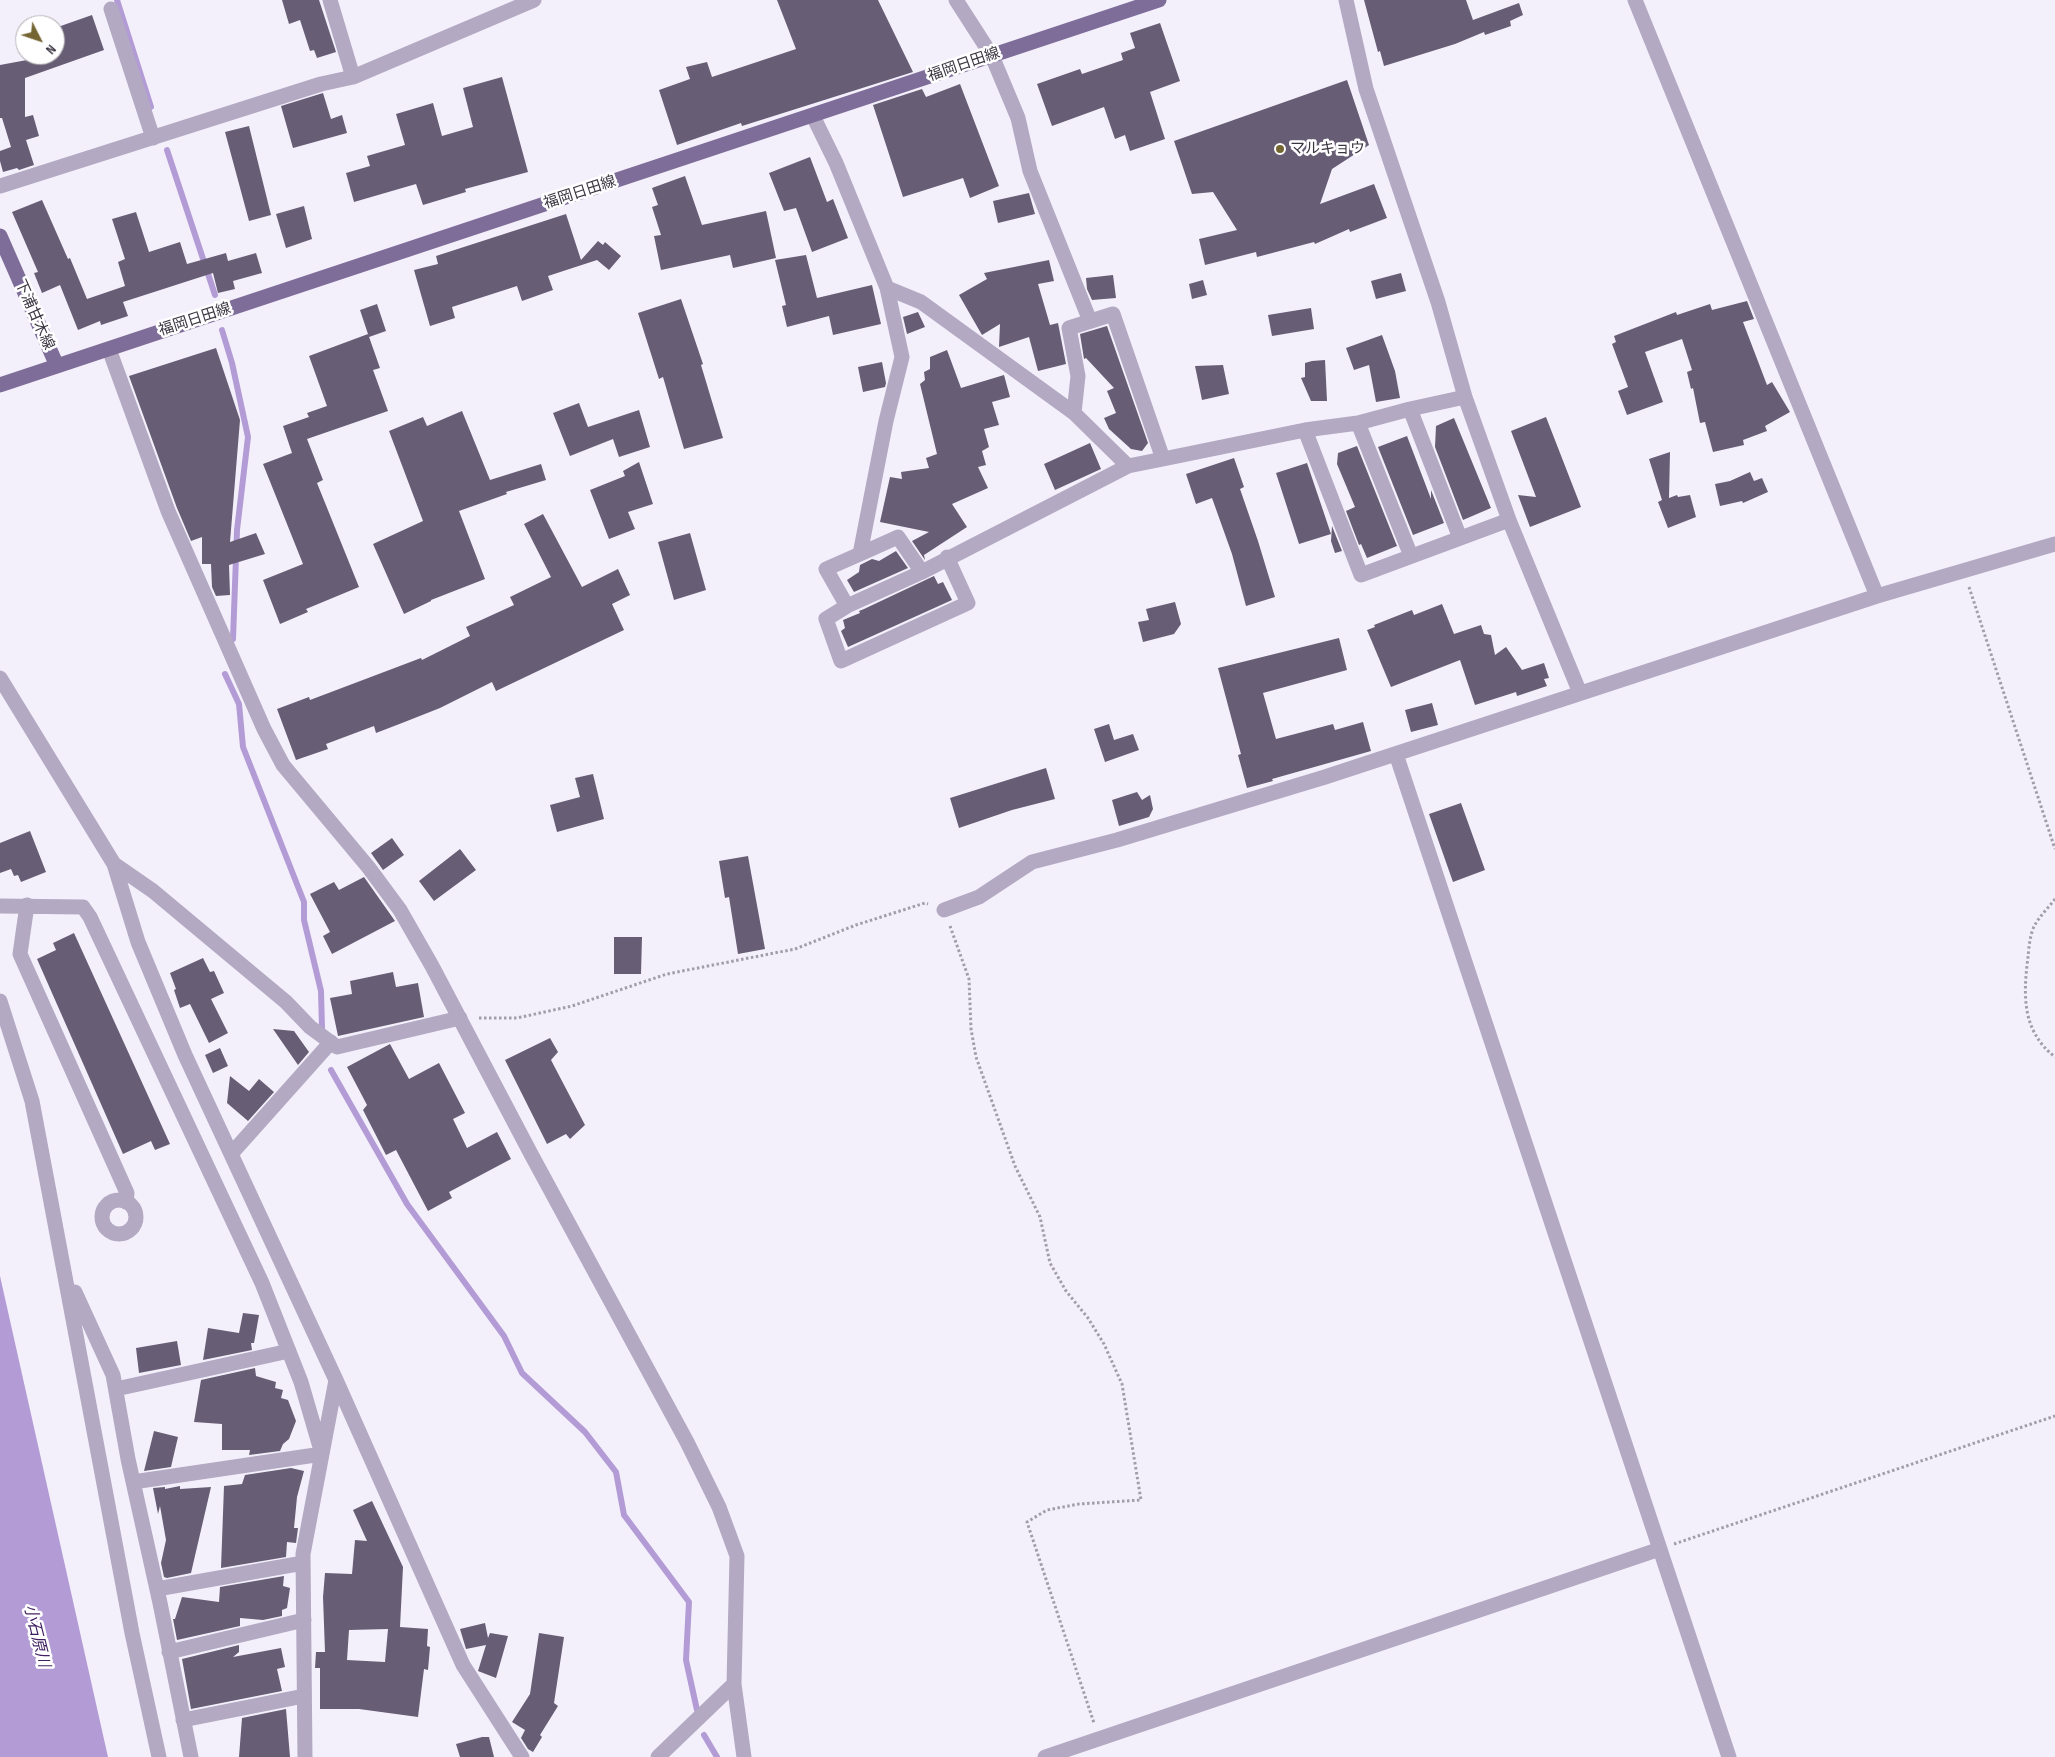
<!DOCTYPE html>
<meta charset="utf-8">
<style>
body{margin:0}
#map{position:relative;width:2055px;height:1757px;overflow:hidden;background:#f4f0fb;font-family:"Sofia Sans Condensed",sans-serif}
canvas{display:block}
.north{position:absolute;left:15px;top:15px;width:50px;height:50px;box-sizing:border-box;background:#fff;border:1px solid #b0aeb3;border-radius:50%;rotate:131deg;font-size:14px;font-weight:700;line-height:20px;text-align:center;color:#3a3540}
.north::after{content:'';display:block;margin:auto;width:18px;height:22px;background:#756533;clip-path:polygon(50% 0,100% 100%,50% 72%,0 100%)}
</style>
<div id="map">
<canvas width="2055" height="1757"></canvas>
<div class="north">N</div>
</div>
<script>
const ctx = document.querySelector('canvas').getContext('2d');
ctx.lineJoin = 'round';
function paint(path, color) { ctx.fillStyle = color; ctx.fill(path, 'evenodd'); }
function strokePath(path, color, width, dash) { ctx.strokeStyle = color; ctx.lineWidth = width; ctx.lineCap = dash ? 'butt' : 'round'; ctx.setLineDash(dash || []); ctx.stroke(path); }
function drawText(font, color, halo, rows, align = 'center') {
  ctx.font = font + ' "Sofia Sans Condensed","Noto Sans JP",sans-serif'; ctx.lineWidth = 5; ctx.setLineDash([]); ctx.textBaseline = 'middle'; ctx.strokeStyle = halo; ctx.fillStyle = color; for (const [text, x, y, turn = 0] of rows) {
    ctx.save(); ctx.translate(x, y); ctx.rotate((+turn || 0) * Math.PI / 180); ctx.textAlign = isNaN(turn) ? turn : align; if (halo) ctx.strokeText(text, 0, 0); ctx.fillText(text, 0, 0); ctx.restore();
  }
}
const water = new Path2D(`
 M 0,1276 L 108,1757 L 0,1757 Z`);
const stream = new Path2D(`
 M 117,0 L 151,107
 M 167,150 L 215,295
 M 222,330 L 232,363 L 248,437 L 237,530 L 233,639
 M 225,674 L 239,704 L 243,747 L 304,902 L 304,920 L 321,991 L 322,1028
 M 331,1070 L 407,1204 L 504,1336 L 522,1373 L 585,1432 L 616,1472 L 624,1515 L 689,1602 L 686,1660 L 697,1710
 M 704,1735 L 717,1757`);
const building = new Path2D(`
 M 282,0 L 319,0 L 336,52 L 317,58 L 314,50 L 310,51 L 300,20 L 289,24 Z
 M 777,0 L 878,0 L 913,72 L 742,126 L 741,123 L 677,145 L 659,90 L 690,79 L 686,67 L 707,62 L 712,77 L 796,49 Z
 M 1364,0 L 1466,0 L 1473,20 L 1519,3 L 1523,15 L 1510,21 L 1511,26 L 1485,35 L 1484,32 L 1455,44 L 1384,66 L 1380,51 L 1378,52 Z
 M 92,15 L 104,50 L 25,78 L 25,117 L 33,115 L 39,136 L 26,140 L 34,165 L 19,170 L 17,168 L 3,172 L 0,161 L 0,151 L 11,147 L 2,118 L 0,118 L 0,65 L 27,60 L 25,55 L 55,55 L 55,28 Z
 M 1160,23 L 1180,81 L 1150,92 L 1165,139 L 1130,151 L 1125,135 L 1115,139 L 1104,107 L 1052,126 L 1037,84 L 1080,69 L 1082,74 L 1123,60 L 1121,53 L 1135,48 L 1130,33 Z
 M 502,77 L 528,172 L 465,189 L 466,192 L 423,205 L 416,184 L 354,202 L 346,173 L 370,166 L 367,156 L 405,145 L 396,114 L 433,103 L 442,136 L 473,127 L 463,88 Z
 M 1347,80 L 1369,145 L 1332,169 L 1320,204 L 1374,184 L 1387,218 L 1350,232 L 1349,229 L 1315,244 L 1314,242 L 1257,257 L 1256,252 L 1205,265 L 1199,239 L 1237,230 L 1213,192 L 1192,194 L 1174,141 Z
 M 960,84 L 999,186 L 970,198 L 963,178 L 903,197 L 873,105 L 922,89 L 926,97 Z
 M 323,93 L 331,119 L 342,115 L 347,133 L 293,148 L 281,106 Z
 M 249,126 L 271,215 L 249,221 L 225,132 Z
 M 810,157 L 827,202 L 833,199 L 848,238 L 812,252 L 796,208 L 784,211 L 769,173 Z
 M 685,176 L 702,225 L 766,211 L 776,258 L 733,268 L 730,255 L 661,270 L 654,236 L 661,235 L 652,207 L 658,205 L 652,188 Z
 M 1029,193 L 1035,214 L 998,223 L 993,201 Z
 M 42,200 L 68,259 L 70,258 L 87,299 L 125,286 L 118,262 L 125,259 L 112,219 L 136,212 L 149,252 L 180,242 L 187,264 L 226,253 L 228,261 L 256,253 L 262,273 L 233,281 L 235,289 L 218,293 L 213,273 L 123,302 L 128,316 L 101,325 L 100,321 L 78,330 L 60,285 L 42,293 L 34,273 L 38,272 L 12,212 Z
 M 304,206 L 312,239 L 286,248 L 276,214 Z
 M 566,214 L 581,260 L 598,241 L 603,245 L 605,242 L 621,256 L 609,270 L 597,260 L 548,276 L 553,290 L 522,301 L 517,286 L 452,307 L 455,318 L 430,326 L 414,270 L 438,264 L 436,256 Z
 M 806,255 L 817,298 L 872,285 L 881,324 L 833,335 L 829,316 L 787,327 L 782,306 L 786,305 L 775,260 Z
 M 1049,260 L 1054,281 L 1038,284 L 1050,325 L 1058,323 L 1066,364 L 1038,371 L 1029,337 L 999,347 L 1000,324 L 982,335 L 959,295 L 987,279 L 984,273 Z
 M 1401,273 L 1406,291 L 1376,299 L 1371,281 Z
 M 1113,275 L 1116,298 L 1092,300 L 1087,289 L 1086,278 Z
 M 1203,280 L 1207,295 L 1192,299 L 1189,284 Z
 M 681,299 L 703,364 L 701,365 L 723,438 L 684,449 L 663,377 L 659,379 L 638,313 Z
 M 1747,301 L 1754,319 L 1743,322 L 1767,385 L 1772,382 L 1790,412 L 1765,426 L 1767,431 L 1743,440 L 1744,445 L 1713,452 L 1705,422 L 1700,423 L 1693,388 L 1691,389 L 1687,372 L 1692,370 L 1682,339 L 1645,352 L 1663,402 L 1627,415 L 1618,391 L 1628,387 L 1612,344 L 1616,342 L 1614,336 L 1676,312 L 1677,315 L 1710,304 L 1712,310 Z
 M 377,304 L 386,331 L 369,337 L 360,310 Z
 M 1311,308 L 1314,329 L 1272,336 L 1268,315 Z
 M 918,312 L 925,327 L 907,334 L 903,317 Z
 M 1107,326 L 1148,443 L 1142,451 L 1131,449 L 1109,429 L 1104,418 L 1116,413 L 1107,391 L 1114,388 L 1086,358 L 1084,359 L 1080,334 Z
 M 368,334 L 380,368 L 373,370 L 388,411 L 307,439 L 323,480 L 317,483 L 359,587 L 306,609 L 308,612 L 280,624 L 263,580 L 303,564 L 263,464 L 292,453 L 283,426 L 309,417 L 307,413 L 327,406 L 309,356 Z
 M 1382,335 L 1395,371 L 1400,398 L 1376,402 L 1369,365 L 1354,370 L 1346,348 Z
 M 216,348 L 240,420 L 230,542 L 256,533 L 265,554 L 229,565 L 230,595 L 216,596 L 212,587 L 211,564 L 202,564 L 202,537 L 191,541 L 177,508 L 129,376 Z
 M 947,350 L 961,388 L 1004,375 L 1010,397 L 992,402 L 999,425 L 984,429 L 989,447 L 982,451 L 986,465 L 978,467 L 988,488 L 952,504 L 967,527 L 924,555 L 925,560 L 912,541 L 929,532 L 880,522 L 890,477 L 902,479 L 901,472 L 929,468 L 926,458 L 937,454 L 920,384 L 925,380 L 924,372 L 930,369 L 930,357 Z
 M 1325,360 L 1327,401 L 1311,401 L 1301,378 L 1305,377 L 1305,363 L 1312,361 Z
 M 882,362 L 886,383 L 885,387 L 863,392 L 858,367 Z
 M 1223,365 L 1229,394 L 1202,400 L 1195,366 Z
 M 579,403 L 588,427 L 639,410 L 650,447 L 619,457 L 613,439 L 570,456 L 553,413 Z
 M 462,411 L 490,480 L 541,464 L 546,480 L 506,492 L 507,494 L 459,511 L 485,579 L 431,600 L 431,601 L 404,614 L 373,544 L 423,521 L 389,431 L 423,417 L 427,426 Z
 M 1546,417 L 1581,507 L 1530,527 L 1518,495 L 1536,497 L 1511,431 Z
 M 1454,418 L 1491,508 L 1463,520 L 1435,447 L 1436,426 Z
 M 1407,436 L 1431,499 L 1431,490 L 1444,523 L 1413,535 L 1378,447 Z
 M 1090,443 L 1101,469 L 1055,490 L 1044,464 Z
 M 1357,446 L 1397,546 L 1367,558 L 1361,544 L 1359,545 L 1346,511 L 1355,507 L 1337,464 L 1338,453 Z
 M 1670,452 L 1669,498 L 1677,495 L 1678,497 L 1690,495 L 1696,517 L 1668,528 L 1658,502 L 1662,500 L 1649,459 Z
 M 1234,458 L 1244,487 L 1240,489 L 1258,541 L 1275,597 L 1246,606 L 1232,554 L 1212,498 L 1196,504 L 1186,474 Z
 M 639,462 L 653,504 L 628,512 L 635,529 L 609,539 L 590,490 L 625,476 L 623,471 Z
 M 1307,463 L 1331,534 L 1299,544 L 1276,473 Z
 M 1750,472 L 1754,481 L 1762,478 L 1768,492 L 1743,503 L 1742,501 L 1720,506 L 1715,484 L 1730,481 Z
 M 543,514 L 582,587 L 618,569 L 630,595 L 612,604 L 624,630 L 496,691 L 492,682 L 440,708 L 402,723 L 376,733 L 374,726 L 326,744 L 328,749 L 296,760 L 277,709 L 309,697 L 310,700 L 421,658 L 422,660 L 470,636 L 466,627 L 514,605 L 510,597 L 551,577 L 524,524 Z
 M 1332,526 L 1342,551 L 1335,553 L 1331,541 Z
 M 690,533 L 706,590 L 674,600 L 658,542 Z
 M 896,551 L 908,568 L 854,592 L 847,580 L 859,572 L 860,565 L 872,559 L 879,561 Z
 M 934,576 L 938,584 L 943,582 L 952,600 L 848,647 L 841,631 L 845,628 L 843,620 L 860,613 L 859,611 L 864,609 Z
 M 1175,602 L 1181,624 L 1174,634 L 1143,642 L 1138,622 L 1149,620 L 1146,609 Z
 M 1442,604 L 1454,634 L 1481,625 L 1484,634 L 1491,635 L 1495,655 L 1506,647 L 1522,670 L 1544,663 L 1549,678 L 1544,679 L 1547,686 L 1517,696 L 1516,692 L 1475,705 L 1460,660 L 1391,687 L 1367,630 L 1375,627 L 1374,625 L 1412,610 L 1414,615 Z
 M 1339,638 L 1347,670 L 1263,693 L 1276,739 L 1333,724 L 1335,730 L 1363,722 L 1371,751 L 1272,779 L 1273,781 L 1247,788 L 1238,755 L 1241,754 L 1218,668 Z
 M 1432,703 L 1438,725 L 1411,732 L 1405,710 Z
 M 1109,724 L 1114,740 L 1133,734 L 1139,750 L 1105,762 L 1094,729 Z
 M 1046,768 L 1055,799 L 1012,810 L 959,828 L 950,798 Z
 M 593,774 L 604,819 L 557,832 L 550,805 L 580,797 L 575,778 Z
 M 1137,792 L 1142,800 L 1150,795 L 1153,809 L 1149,817 L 1119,826 L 1112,800 Z
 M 1461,803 L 1485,870 L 1453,882 L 1429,814 Z
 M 30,831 L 46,872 L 21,882 L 18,875 L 14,876 L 11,869 L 0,873 L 0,843 Z
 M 392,838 L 404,855 L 383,870 L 371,853 Z
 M 460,849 L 476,870 L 434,901 L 419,881 Z
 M 748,856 L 765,949 L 738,954 L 729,897 L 725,898 L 719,861 Z
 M 364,877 L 395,921 L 332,954 L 323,936 L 330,932 L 310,894 L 334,882 L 339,890 Z
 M 74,933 L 170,1144 L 155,1150 L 151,1141 L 123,1154 L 37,959 L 56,950 L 53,943 Z
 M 614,937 L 642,937 L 641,974 L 614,974 Z
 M 203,958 L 210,972 L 214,971 L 224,993 L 211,999 L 228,1033 L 209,1043 L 190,1004 L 180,1008 L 174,990 L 176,989 L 170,973 Z
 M 393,972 L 396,987 L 418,983 L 424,1017 L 338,1036 L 330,998 L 352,994 L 350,981 Z
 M 273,1029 L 294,1031 L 309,1052 L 298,1065 Z
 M 550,1038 L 558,1052 L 551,1060 L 585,1125 L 570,1139 L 566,1134 L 547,1144 L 505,1060 Z
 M 390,1044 L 409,1079 L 439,1063 L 465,1113 L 453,1119 L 467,1148 L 497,1132 L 511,1159 L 449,1192 L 452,1198 L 428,1211 L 396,1150 L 386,1155 L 363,1110 L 367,1105 L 347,1067 Z
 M 220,1048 L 228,1066 L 213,1073 L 205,1055 Z
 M 230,1076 L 249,1091 L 259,1079 L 274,1092 L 248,1121 L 227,1103 Z
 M 243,1313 L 259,1315 L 254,1343 L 251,1343 L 252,1350 L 203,1360 L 208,1328 L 239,1333 Z
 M 177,1341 L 181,1365 L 139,1373 L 136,1348 Z
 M 255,1368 L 256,1376 L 276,1382 L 275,1388 L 283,1390 L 281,1398 L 288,1400 L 296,1421 L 289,1439 L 283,1444 L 280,1451 L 249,1455 L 250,1450 L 222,1450 L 222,1424 L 194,1422 L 201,1380 Z
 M 154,1431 L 178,1437 L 171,1467 L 144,1471 Z
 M 291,1468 L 304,1471 L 297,1497 L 294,1528 L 298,1528 L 296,1543 L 287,1542 L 286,1557 L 221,1568 L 224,1486 L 242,1484 L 245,1475 Z
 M 180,1486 L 180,1489 L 211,1487 L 191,1573 L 167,1578 L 164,1577 L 161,1563 L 166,1540 L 160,1506 L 158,1514 L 153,1488 L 165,1487 L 165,1489 Z
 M 372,1501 L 403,1567 L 400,1627 L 428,1629 L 427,1646 L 430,1647 L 428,1670 L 424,1669 L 418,1717 L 359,1709 L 320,1709 L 320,1668 L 315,1668 L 316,1652 L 325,1652 L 323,1597 L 325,1573 L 352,1574 L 355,1540 L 367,1541 L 353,1510 ZM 388,1629 L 385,1662 L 347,1660 L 349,1630 Z
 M 284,1576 L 283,1586 L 290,1588 L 287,1608 L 282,1610 L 282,1616 L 263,1620 L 240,1618 L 240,1626 L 177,1640 L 173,1619 L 175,1619 L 182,1597 L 219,1602 L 220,1587 Z
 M 485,1623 L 488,1638 L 490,1633 L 508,1636 L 496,1678 L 478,1671 L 486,1645 L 466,1649 L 460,1629 Z
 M 539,1633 L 564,1637 L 554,1703 L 558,1706 L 540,1735 L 542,1737 L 533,1752 L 528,1749 L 521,1738 L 525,1730 L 512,1722 L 530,1694 Z
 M 239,1645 L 239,1652 L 233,1657 L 281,1648 L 285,1667 L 277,1669 L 282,1691 L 191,1709 L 182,1659 Z
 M 286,1709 L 290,1757 L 239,1757 L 242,1718 Z
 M 482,1737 L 489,1737 L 494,1757 L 460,1757 L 456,1744 Z`);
const path = new Path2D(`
 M 1969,587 L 2055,849
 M 2055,899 C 2049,907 2041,915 2036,923 C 2030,932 2029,947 2028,957 C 2023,996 2022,1031 2055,1057
 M 950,926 L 969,979 L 971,1029 L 976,1057 L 1015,1166 L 1040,1217 L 1050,1263 L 1066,1291 L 1088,1318 L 1104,1344 L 1122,1384 L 1141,1500 L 1079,1504 L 1047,1510 L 1027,1522 L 1094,1723
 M 479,1018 L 517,1018 L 572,1006 L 667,974 L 795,949 L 856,925 L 925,903 L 928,904
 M 1674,1544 L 2055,1416`);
const minor = new Path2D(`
 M 330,0 L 353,77
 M 956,0 L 992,56 L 1018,118 L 1030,171 L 1090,321
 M 1635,0 L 1877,596
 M 111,9 L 153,138
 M 813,116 L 836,163 L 887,288 L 921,302 L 1074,413 L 1128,466 L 922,572 L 898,537 L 860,554 L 886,421 L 902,357 L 887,288
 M 0,186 L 321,84 L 353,77 L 534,0
 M 109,349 L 168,511 L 264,729 L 283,765 L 369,868 L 400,910 L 432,966 L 531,1154 L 687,1442 L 719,1507 L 737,1556 L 734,1684 L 744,1757
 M 1410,409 L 1460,538
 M 1074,413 L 1078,376 L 1069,328 L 1113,314 L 1163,459 L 1128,466
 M 1358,423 L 1411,556
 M 1305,430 L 1361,575 L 1509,520 L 1465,397
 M 1163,459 L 1305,430 L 1358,423 L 1410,409 L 1465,397 L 1438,302 L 1366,89 L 1346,0
 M 1509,520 L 1580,693
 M 922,572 L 847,606 L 826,619 L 841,661 L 968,603 L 947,557
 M 847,606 L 826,569 L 860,554
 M 0,678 L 114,864 L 138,942 L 185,1055 L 336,1380 L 463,1665 L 522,1757
 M 1396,754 L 1729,1757
 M 114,864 L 153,891 L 286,1002 L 310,1027 L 337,1047 L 460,1018
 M 27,905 L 20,954 L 127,1193 L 126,1202
 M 0,906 L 83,907 L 90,917 L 262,1283 L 301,1382 L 322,1454 L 133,1482
 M 944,910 L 979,897 L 1032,862 L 1117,840 L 1325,777 L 1877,596 L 2055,544
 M 0,1001 L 32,1101 L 132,1633 L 159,1757
 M 231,1154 L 331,1042
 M102 1217a17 17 0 1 1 34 0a17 17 0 1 1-34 0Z
 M 75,1292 L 113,1375 L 128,1459 L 160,1603 L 191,1757
 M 116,1389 L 289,1351
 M 157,1589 L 303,1563
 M 169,1652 L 304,1620
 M 183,1720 L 304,1696
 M 305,1757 L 303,1554 L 336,1380
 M 658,1757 L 734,1684
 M 1045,1757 L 1660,1549`);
const major = new Path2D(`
 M 0,236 L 57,366
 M 0,385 L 1159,0`);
const markers = [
 [1280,149,5,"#756533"]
];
const streetNames = [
 ["福岡日田線",964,65,-19],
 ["福岡日田線",580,193,-18],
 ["下浦甘木線",34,315,66],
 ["福岡日田線",195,320,-18]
];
const poiNames = [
 ["マルキョウ",1290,149]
];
const waterNames = [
 ["小石原川",36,1636,76]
];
paint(water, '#b39cd5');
strokePath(stream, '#b39cd5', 6);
paint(building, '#675d75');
strokePath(path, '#a29ea9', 3, [2.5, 2.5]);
strokePath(minor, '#b3a9c3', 15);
strokePath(major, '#7e6c99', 15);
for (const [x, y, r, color] of markers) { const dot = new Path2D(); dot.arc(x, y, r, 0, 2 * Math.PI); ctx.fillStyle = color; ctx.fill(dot); strokePath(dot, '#fff', 2); }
drawText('15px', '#3a3540', '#fff', streetNames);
drawText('15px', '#3a3540', '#fff', poiNames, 'left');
drawText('italic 16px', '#3f1e61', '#fff', waterNames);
</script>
